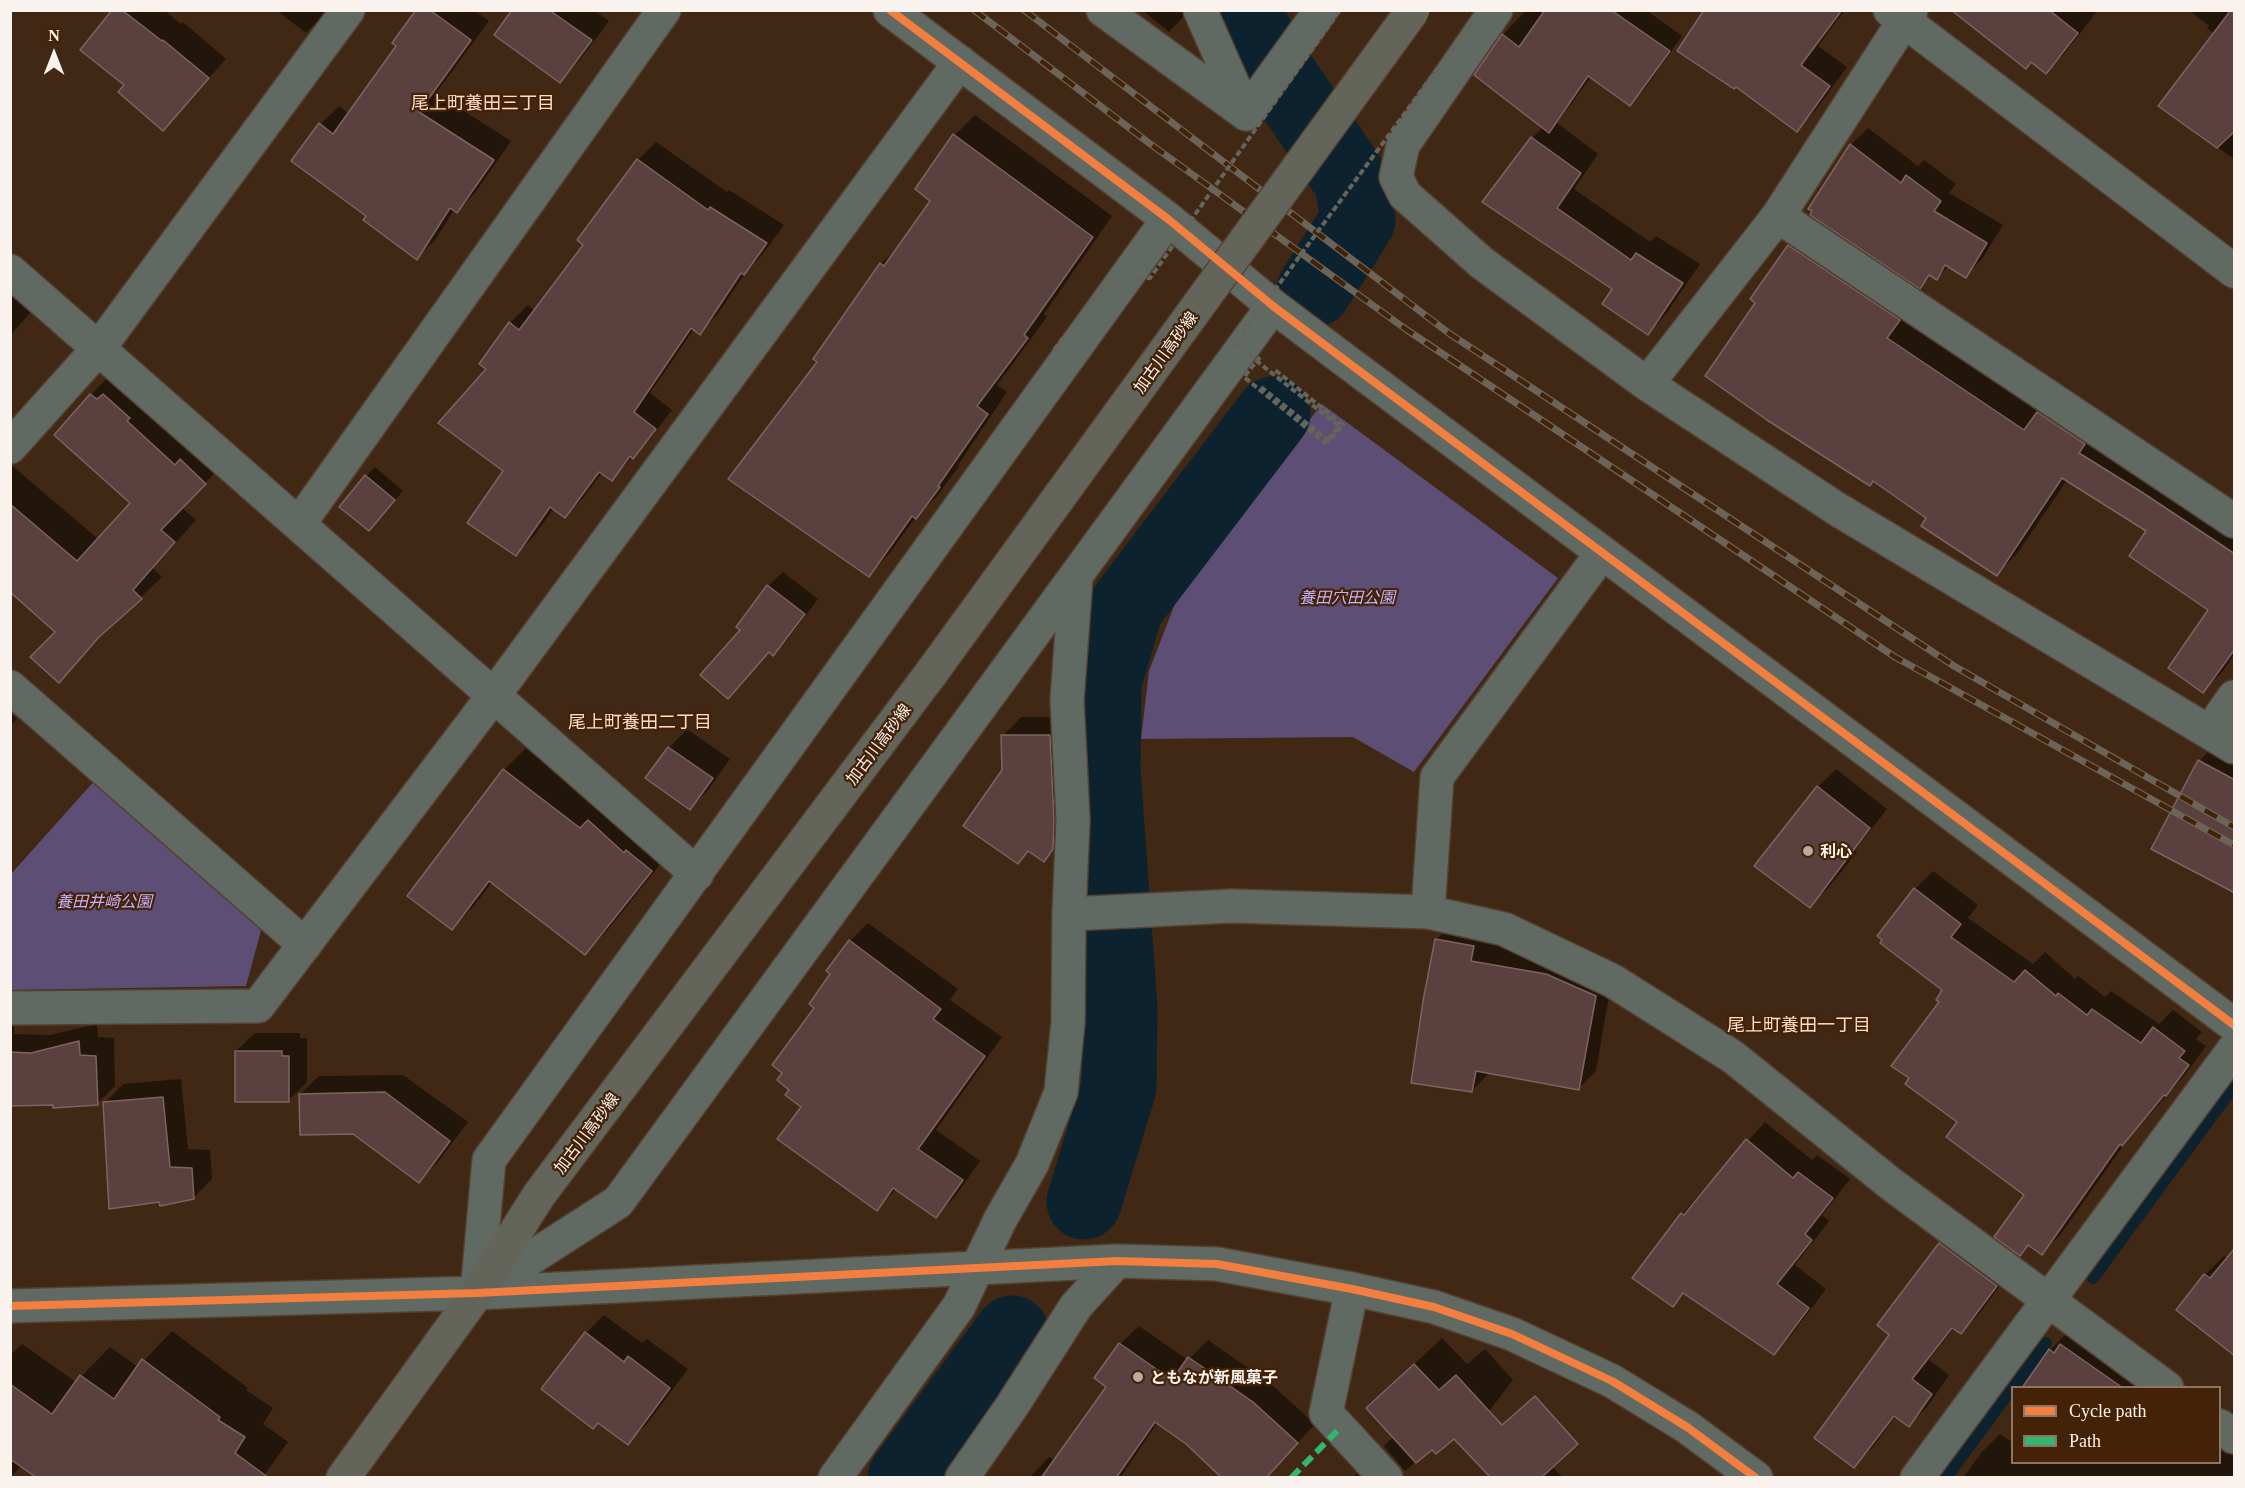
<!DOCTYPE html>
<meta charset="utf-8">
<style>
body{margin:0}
#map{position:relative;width:2245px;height:1488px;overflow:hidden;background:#412814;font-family:Georgia,serif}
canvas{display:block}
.frame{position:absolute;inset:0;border:12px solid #faf2ed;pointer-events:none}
.legend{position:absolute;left:2011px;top:1386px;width:210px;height:78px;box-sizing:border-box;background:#432207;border:2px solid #8c7563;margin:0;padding:8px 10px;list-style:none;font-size:18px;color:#faf2ed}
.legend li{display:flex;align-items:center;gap:12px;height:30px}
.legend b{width:30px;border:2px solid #8c7563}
.north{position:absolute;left:24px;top:24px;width:60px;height:60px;-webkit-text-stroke:4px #432207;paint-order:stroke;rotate:0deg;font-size:16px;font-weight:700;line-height:24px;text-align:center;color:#faf2ed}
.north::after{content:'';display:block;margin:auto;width:21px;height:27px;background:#faf2ed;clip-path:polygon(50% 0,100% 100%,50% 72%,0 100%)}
</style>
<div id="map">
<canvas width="2245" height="1488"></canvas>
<div class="frame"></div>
<ul class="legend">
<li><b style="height:8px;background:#f27e40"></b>Cycle path</li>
<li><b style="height:8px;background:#33b770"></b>Path</li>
</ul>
<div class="north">N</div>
</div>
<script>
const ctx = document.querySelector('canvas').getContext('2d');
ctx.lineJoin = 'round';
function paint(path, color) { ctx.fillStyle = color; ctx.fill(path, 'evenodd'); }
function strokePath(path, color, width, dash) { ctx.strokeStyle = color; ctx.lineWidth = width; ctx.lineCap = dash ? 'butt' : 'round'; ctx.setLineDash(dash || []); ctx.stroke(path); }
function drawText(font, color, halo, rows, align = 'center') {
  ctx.font = font + ' Georgia,"Noto Sans JP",serif'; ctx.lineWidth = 4.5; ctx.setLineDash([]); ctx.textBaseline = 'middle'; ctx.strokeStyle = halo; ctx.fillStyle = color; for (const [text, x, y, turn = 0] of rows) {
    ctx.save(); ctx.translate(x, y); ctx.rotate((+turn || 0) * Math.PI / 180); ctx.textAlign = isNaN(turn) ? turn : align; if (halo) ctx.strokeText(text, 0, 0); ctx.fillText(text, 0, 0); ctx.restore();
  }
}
const green = new Path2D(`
 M 1322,404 L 1558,578 L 1414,772 L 1353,737 L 1141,739 L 1149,671 L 1176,601 L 1230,520 Z
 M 96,779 L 262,927 L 246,986 L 11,990 L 11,874 Z`);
const shadow = new Path2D(`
 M 114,10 L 164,10 L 181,24 L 183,22 L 226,59 L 163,129 L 126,85 Z
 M 276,10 L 328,10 L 306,33 Z
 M 417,10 L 474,10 L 489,21 L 436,93 L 511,141 L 475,193 L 457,211 L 454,210 L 435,240 L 417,258 L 368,216 L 321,124 L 339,106 L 349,114 L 398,46 Z
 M 514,10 L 594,10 L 609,21 L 578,62 L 559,81 Z
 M 1142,10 L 1190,10 L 1169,32 Z
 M 1526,10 L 1646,10 L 1682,36 L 1644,90 L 1630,104 L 1591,77 L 1557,123 L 1598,154 L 1574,189 L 1650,242 L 1656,236 L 1700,264 L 1666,314 L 1648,333 L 1614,289 L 1484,202 L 1532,138 L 1544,126 L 1503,35 Z
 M 1706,10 L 1845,10 L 1818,46 L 1847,67 L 1815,111 L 1796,130 Z
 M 1954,10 L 2098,10 L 2064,54 L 2046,72 Z
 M 2189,10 L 2234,10 L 2234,159 L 2161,106 L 2215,34 L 2207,28 L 2209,26 Z
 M 975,115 L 1112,216 L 1044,314 L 1047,317 L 997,385 L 1007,392 L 958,465 L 959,466 L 937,496 L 915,518 L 889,554 L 869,575 L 819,361 L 881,264 L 901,245 L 932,201 L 955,135 Z
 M 1868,128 L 1918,166 L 1924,160 L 1956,184 L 1949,193 L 2003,225 L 1982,259 L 1966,276 L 1949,266 L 1936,278 L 1932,275 L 1920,287 L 1810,208 L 1851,145 Z
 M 656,142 L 727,192 L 729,190 L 784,225 L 762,255 L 747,270 L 717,315 L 699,333 L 694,329 L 650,393 L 672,410 L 650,439 L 611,480 L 602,473 L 583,498 L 565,516 L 554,508 L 534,536 L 516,554 L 506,471 L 488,368 L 510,323 L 528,305 L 535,311 L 586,245 L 579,240 L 638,160 Z
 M 1810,226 L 2234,520 L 2234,655 L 2223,671 L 2203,691 L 2210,609 L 2148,531 L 2067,480 L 2017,554 L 1996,574 L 1928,518 L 1757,302 L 1789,246 Z
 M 10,274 L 40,301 L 10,336 Z
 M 112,373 L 226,462 L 181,507 L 196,520 L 153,568 L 162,577 L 112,624 L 59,681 L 58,631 L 10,590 L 10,464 L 98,539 L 132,503 L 91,395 Z
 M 375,467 L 403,491 L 369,529 L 366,476 Z
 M 783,572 L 818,599 L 788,639 L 773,654 L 742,630 L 768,586 Z
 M 10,713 L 17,719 L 10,727 Z
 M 1021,717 L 1068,717 L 1062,841 L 1044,860 L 1030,850 L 1018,862 L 1004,770 L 1003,736 Z
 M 687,729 L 730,759 L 709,789 L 690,808 L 669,748 Z
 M 2226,734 L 2234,738 L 2234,891 L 2199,761 Z
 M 526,748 L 603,807 L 673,848 L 607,931 L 585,953 L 492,882 L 474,906 L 452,928 L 504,770 Z
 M 1836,769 L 1887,809 L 1855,850 L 1857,852 L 1828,888 L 1810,906 L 1818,787 Z
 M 1933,871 L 1978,905 L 1968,918 L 2033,964 L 2045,952 L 2075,979 L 2078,976 L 2105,997 L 2111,991 L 2159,1024 L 2173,1010 L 2202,1032 L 2196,1039 L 2206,1046 L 2184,1076 L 2128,1139 L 2060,1235 L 2042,1253 L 2029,1244 L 2019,1254 L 2027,1195 L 1959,1122 L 1941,1001 L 1944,990 L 1915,889 Z
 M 1454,922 L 1491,929 L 1488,944 L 1564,957 L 1612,979 L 1596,1071 L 1578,1089 L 1490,1072 L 1472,1091 L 1437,939 Z
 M 868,923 L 958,989 L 950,1000 L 1002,1037 L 936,1130 L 980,1161 L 954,1198 L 935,1216 L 896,1189 L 877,1209 L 791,1089 L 816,1008 L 850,941 Z
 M 10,1016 L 14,1016 L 14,1034 L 50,1035 L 97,1024 L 98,1037 L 114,1038 L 115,1086 L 97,1104 L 10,1105 Z
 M 255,1033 L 300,1033 L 300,1038 L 307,1038 L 307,1082 L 288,1101 L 236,1051 Z
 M 403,1075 L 468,1122 L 437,1163 L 419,1181 L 300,1094 L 319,1076 Z
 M 181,1079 L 188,1149 L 210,1150 L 212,1179 L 193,1198 L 105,1103 L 123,1084 Z
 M 1765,1122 L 1812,1160 L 1817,1155 L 1850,1179 L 1822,1215 L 1829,1221 L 1795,1265 L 1826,1289 L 1792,1334 L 1774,1353 L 1685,1293 L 1673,1305 L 1682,1214 Z
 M 1958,1225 L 2014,1267 L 1979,1314 L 1961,1332 L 1955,1327 L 1929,1360 L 1949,1375 L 1927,1407 L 1909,1425 L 1896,1416 L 1873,1447 L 1854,1466 L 1905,1292 L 1903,1290 L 1940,1244 Z
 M 2224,1256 L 2228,1259 L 2234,1341 L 2178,1310 L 2205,1275 Z
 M 604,1315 L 642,1343 L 647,1339 L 688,1369 L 646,1425 L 627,1443 L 586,1333 Z
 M 1139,1326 L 1188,1360 L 1208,1340 L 1271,1384 L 1315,1424 L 1265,1478 L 1187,1443 L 1158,1422 L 1120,1478 L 1029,1478 L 1049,1457 L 1055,1461 L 1108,1387 L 1120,1344 Z
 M 172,1331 L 248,1388 L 246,1390 L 273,1408 L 263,1424 L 288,1442 L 262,1478 L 22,1465 L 10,1478 L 10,1355 L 22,1344 L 76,1382 L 110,1347 L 138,1367 Z
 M 2069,1331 L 2165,1388 L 2033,1388 L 2027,1383 L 2050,1350 Z
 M 1442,1338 L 1467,1364 L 1485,1349 L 1513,1380 L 1486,1415 L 1432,1448 L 1405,1471 L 1384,1446 L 1394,1436 L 1368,1408 Z
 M 2000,1434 L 2010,1441 L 2012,1438 L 2012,1462 L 2220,1462 L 2220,1443 L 2234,1447 L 2234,1478 L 1963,1478 L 1981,1453 Z
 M 1539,1454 L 1564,1478 L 1514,1478 Z
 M 1374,1456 L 1397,1478 L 1353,1478 Z`);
const stream = new Path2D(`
 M 2093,1278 L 2234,1086
 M 2013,1388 L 2046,1343
 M 1946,1478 L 2012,1388`);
const river = new Path2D(`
 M 1243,10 L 1267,57 L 1352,182 L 1358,220 L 1314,290
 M 1084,1202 L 1119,1087 L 1120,1008 L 1103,770 L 1104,683 L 1126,607 L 1273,414
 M 905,1478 L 1012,1333`);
const building = new Path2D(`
 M 112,10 L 122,10 L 162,41 L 163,40 L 209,78 L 163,131 L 118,92 L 124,85 L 80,50 Z
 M 416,10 L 430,10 L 471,40 L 419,112 L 494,160 L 457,213 L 450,208 L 417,260 L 363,220 L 366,216 L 291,161 L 319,123 L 333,134 L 396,46 L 392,43 Z
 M 512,10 L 549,10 L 592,40 L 560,83 L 494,35 Z
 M 1545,10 L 1611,10 L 1670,51 L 1630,106 L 1588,76 L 1549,133 L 1474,75 L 1502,34 L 1519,47 Z
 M 1704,10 L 1842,10 L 1801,65 L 1830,86 L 1797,132 L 1736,87 L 1734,89 L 1677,51 Z
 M 1951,10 L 2049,10 L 2078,33 L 2046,74 L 2031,62 L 2026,69 Z
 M 2231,10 L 2235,10 L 2235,131 L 2217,148 L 2158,106 Z
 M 953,134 L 1093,237 L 1024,335 L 1028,338 L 977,406 L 988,414 L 938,486 L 940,487 L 916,519 L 912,516 L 869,577 L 728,479 L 817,362 L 813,359 L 880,263 L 884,266 L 930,201 L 915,189 Z
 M 1531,137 L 1581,173 L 1557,208 L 1631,260 L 1636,253 L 1683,283 L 1648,335 L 1602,304 L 1612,289 L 1482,202 Z
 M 1850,144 L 1901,183 L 1906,175 L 1941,201 L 1934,211 L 1987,243 L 1966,278 L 1945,265 L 1937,280 L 1929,275 L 1920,289 L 1810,215 L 1812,211 L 1808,209 Z
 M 637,159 L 708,210 L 710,207 L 767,243 L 744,275 L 741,273 L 700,335 L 691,328 L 634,412 L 656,429 L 633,459 L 630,456 L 612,481 L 599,472 L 565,518 L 550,507 L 516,556 L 467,523 L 503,471 L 438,423 L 486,369 L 479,364 L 509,322 L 519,330 L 583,245 L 577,240 Z
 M 1788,245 L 1900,320 L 1887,338 L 2024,430 L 2037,412 L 2085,444 L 2079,453 L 2140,491 L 2235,554 L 2235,649 L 2203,693 L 2168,668 L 2208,610 L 2129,556 L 2146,531 L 2062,478 L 1997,576 L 1921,526 L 1926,518 L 1873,481 L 1870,486 L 1767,420 L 1705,376 L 1755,303 L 1750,299 Z
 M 90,394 L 97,399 L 103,394 L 130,418 L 127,421 L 175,465 L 180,459 L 206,484 L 161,530 L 175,542 L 133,590 L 142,599 L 99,637 L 59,683 L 30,657 L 55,632 L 10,592 L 10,504 L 77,561 L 130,503 L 54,435 Z
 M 365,475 L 395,500 L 369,531 L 339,507 Z
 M 767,585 L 805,614 L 773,656 L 769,652 L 728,699 L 700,675 L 740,630 L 736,627 Z
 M 1001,735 L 1050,735 L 1054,820 L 1053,849 L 1044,862 L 1028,851 L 1018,864 L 963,826 L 1002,770 Z
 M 668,747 L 713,778 L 690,810 L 645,778 Z
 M 2198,760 L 2235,780 L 2235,893 L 2151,849 Z
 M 503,769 L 580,828 L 588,820 L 624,853 L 626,850 L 652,871 L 585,955 L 489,881 L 452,930 L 407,896 Z
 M 1817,786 L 1870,828 L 1810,908 L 1754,866 Z
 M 1914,888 L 1961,924 L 1951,937 L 2014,982 L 2025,970 L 2056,996 L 2058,993 L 2087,1015 L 2092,1009 L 2141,1043 L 2153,1027 L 2185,1051 L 2179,1058 L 2189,1065 L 2166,1096 L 2164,1095 L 2122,1146 L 2120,1144 L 2042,1255 L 2028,1245 L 2020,1256 L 1994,1237 L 2024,1195 L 1946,1137 L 1957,1122 L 1905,1084 L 1909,1078 L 1891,1066 L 1939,1002 L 1936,1000 L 1942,990 L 1880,943 L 1882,940 L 1877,936 Z
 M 1435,939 L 1474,946 L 1471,961 L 1546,974 L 1596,996 L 1579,1090 L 1476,1071 L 1472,1092 L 1411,1083 L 1423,1001 Z
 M 849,940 L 941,1009 L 933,1019 L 985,1056 L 918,1149 L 963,1180 L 936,1218 L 893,1188 L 877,1211 L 777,1139 L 801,1107 L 785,1095 L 789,1090 L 777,1080 L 782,1073 L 772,1065 L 814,1008 L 809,1004 L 830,974 L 826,971 Z
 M 79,1041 L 80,1055 L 96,1056 L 98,1105 L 53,1108 L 53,1105 L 10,1106 L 10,1052 L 31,1053 Z
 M 235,1051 L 282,1051 L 282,1056 L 289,1056 L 289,1102 L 235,1102 Z
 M 385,1092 L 450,1141 L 419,1183 L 353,1134 L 300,1135 L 299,1094 Z
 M 163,1097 L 170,1167 L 192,1168 L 194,1199 L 160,1206 L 159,1202 L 109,1209 L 103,1102 Z
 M 1746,1139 L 1793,1178 L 1798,1172 L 1833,1198 L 1805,1234 L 1812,1240 L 1777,1284 L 1809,1308 L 1774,1355 L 1683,1293 L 1673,1307 L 1632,1278 L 1681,1213 L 1684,1215 Z
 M 1939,1243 L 1997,1286 L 1961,1334 L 1952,1328 L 1912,1379 L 1932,1394 L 1909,1427 L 1894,1416 L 1854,1468 L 1814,1438 L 1889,1335 L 1877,1325 Z
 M 2235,1248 L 2235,1356 L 2176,1310 L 2204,1274 L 2210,1278 Z
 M 585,1332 L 624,1362 L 628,1356 L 670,1388 L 628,1445 L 598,1423 L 593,1429 L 541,1389 Z
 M 1119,1343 L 1172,1380 L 1188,1357 L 1253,1402 L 1298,1443 L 1266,1478 L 1222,1478 L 1186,1444 L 1155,1422 L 1116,1478 L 1041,1478 L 1106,1387 L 1094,1378 Z
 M 2060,1344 L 2123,1388 L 2022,1388 L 2049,1349 L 2054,1353 Z
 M 142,1359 L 220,1417 L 218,1420 L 245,1437 L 235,1453 L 269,1478 L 37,1478 L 10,1459 L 10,1384 L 52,1414 L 80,1375 L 114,1399 Z
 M 1414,1364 L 1439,1390 L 1456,1375 L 1502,1425 L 1535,1396 L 1578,1444 L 1541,1478 L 1491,1478 L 1454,1439 L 1436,1454 L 1432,1450 L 1416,1463 L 1366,1408 Z`);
const path = new Path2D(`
 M 1261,387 L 1329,441 L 1343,425 L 1274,369`);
const minor = new Path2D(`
 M 890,10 L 1168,219 L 1273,306 L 1338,355 L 2234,1025
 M 1103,10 L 1246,114 L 1321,10
 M 1200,10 L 1244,110
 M 1496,10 L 1403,145 L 1396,177 L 1405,195 L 1482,263 L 1647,384 L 1837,509 L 2234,747
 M 1890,10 L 2234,271
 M 1778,216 L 2234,521
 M 10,271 L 697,874
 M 1647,384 L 1778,216 L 1911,10
 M 10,447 L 99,348 L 348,10
 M 299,524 L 664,10
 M 10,687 L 305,945
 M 2210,731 L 2234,697
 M 1428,912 L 1437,777 L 1602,553
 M 1069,914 L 1232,906 L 1428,912 L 1504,929 L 1613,981 L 1733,1057 L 1891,1184 L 2167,1388
 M 10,1008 L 258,1006 L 494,695 L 960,62
 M 1352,1289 L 1326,1413 L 1386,1478
 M 478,1292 L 618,1202 L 1273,306
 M 477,1293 L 489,1160 L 1168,219
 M 10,1306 L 477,1293 L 1117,1261 L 1217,1264 L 1352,1289 L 1434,1307 L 1512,1334 L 1612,1381 L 1687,1427 L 1756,1478
 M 2220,1426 L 2234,1437
 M 835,1478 L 959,1306 L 1000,1220 L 1032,1164 L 1061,1092 L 1068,1022 L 1069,914 L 1073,820 L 1067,700 L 1076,577
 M 962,1478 L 1012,1406 L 1076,1306 L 1117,1261
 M 1917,1478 L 2234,1049`);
const major = new Path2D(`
 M 343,1478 L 477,1293 L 539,1195 L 932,672`);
const rail = new Path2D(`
 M 974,10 L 1149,143 L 1407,330 L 1895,657 L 2234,845
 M 1024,10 L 1450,334 L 1954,666 L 2234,827`);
const pathBridge = new Path2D(`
 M 1054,350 L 1108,282 L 1150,278 L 1340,10
 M 1260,357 L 1244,377 L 1325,443 L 1339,426 L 1235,344 L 1472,22`);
const majorBridge = new Path2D(`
 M 932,672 L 1413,10`);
const quiet = new Path2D(`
 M 1291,1478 L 1340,1428`);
const cycleway = new Path2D(`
 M 890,10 L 1168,219 L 1273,306 L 1338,355 L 2234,1025
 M 10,1306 L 477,1293 L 1117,1261 L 1217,1264 L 1352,1289 L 1434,1307 L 1512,1334 L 1612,1381 L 1687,1427 L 1756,1478`);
const markers = [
 [1808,851,6,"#b9aba1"],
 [1138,1377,6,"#b9aba1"]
];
const streetNames = [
 ["加古川高砂線",1165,352,-54],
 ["加古川高砂線",878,744,-53],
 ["加古川高砂線",586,1133,-53]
];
const parkNames = [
 ["養田穴田公園",1347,597],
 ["養田井崎公園",104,901]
];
const poiNames = [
 ["利心",1820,851],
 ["ともなが新風菓子",1150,1377]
];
const neighbourhoodNames = [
 ["尾上町養田三丁目",483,102],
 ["尾上町養田二丁目",640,721],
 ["尾上町養田一丁目",1799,1024]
];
paint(green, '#5c4e75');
paint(shadow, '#0007');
strokePath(stream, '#0c232f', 12);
strokePath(river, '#0c232f', 75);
paint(building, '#5a403e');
strokePath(building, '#7e6461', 1.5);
strokePath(minor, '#544132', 36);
strokePath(major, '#544132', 36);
strokePath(path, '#66655c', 4, [6, 3]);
strokePath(minor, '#606962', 33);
strokePath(major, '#63655a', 33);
strokePath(rail, '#6c6458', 7);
strokePath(rail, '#432207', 4.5, [14]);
strokePath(majorBridge, '#544132', 36, []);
strokePath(pathBridge, '#66655c', 4, [6, 3]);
strokePath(majorBridge, '#63655a', 33);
strokePath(quiet, '#33b770', 6, [12, 6]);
strokePath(cycleway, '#f27e40', 8);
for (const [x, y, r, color] of markers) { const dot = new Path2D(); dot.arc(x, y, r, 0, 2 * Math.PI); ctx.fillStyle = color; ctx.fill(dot); strokePath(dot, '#432207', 2); }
drawText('16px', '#faf2ed', '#432207', streetNames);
drawText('italic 16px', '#c3b1ff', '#432207', parkNames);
drawText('bold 16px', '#faf2ed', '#432207', poiNames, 'left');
drawText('18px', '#fbddca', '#432207', neighbourhoodNames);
</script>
